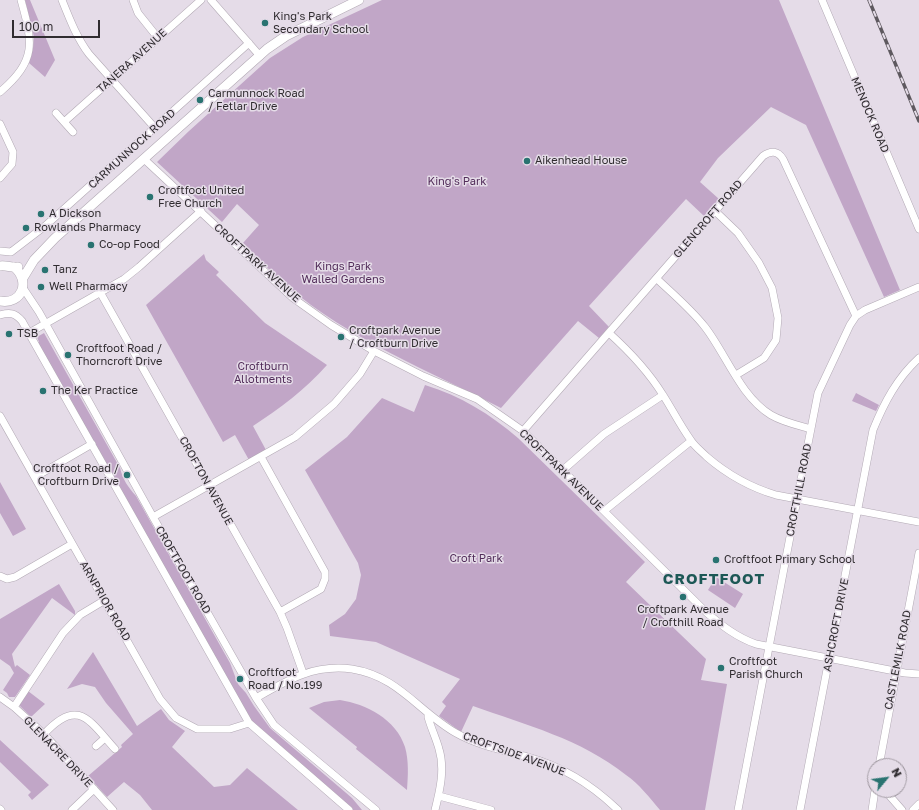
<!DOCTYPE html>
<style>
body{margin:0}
#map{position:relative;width:919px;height:810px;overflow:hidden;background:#e5dce8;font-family:"Golos Text",sans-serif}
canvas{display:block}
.north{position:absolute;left:867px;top:758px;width:40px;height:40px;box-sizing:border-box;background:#e5dce8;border:1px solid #9d969e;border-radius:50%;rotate:61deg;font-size:11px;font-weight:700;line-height:16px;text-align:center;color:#302c30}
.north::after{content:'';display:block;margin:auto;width:14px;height:18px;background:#297371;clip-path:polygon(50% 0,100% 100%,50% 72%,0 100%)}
.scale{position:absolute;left:12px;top:20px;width:88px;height:18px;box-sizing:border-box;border:2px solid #302c30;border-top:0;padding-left:5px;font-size:12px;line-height:14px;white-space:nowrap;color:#302c30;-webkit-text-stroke:3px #e5dce8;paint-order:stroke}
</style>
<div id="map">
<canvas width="919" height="810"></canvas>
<div class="north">N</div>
<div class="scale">100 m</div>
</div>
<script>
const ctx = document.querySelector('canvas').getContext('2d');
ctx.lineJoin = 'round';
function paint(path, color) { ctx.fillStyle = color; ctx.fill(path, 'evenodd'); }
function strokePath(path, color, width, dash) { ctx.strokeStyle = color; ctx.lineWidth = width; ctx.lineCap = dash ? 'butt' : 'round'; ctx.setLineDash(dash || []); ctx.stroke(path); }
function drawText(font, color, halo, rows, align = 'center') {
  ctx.font = font + ' "Golos Text",sans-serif'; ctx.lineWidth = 3; ctx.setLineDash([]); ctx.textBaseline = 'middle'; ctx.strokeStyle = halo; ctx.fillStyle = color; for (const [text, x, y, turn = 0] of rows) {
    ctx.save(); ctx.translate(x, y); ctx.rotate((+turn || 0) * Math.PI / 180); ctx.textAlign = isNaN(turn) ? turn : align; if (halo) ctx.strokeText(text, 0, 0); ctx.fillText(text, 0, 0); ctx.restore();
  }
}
const green = new Path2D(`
 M 25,0 L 30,0 L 55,60 L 45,77 L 29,63 L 33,48 L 34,37 Z
 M 382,0 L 779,0 L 900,290 L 884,297 L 806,125 L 771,107 L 718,158 L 700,182 L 719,199 L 704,216 L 686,199 L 589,306 L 609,327 L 599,338 L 578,321 L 501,408 C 428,370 350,340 287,286 C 271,273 258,257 243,243 L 259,225 L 237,204 L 222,222 L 157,162 L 189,131 L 270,58 L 303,37 Z
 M 204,254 L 206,260 L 219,272 L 216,275 L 265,323 L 327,365 C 305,390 280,408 253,426 L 266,450 L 249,460 L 235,435 L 223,442 L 146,305 Z
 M 44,333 L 120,468 C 123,480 128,487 136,496 L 230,663 L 238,684 L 246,693 L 254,706 L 270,728 L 352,798 L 362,810 L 353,810 L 252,722 L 38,343 L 39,342 L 37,337 Z
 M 425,385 C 461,396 490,414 518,438 L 645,562 L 626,582 L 706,659 L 701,680 L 727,684 L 705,810 L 660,810 C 650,798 639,784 626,775 C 581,739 526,725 473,706 L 461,732 L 439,716 L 446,706 L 442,702 L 460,679 L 376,642 L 330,636 L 329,625 L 345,614 L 356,599 L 361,575 L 358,563 L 305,470 L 347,437 L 382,398 L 414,412 Z
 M 856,393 L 879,405 L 876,411 L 852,401 Z
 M 0,482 L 26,529 L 13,536 L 0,513 Z
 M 716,577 L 743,594 L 735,608 L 708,590 Z
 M 59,584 L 75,611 L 75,615 L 52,598 L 12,654 L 15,667 L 17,665 L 30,675 L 15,697 L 9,697 L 7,693 L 3,690 L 14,673 L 10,666 L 0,659 L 0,619 Z
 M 93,652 L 137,726 L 161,709 L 169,720 L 185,731 L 172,747 L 214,787 L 230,785 L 247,768 L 298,810 L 152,810 L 140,795 L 124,782 L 107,797 L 88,776 L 122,747 L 121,745 L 133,734 L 106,703 L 95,687 L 82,684 L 67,689 Z
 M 28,691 L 45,704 L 31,717 L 20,706 L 20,704 Z
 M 340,700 C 366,704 396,719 405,747 C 409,761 408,776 407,790 L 356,749 L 357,747 L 309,708 L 324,702 Z
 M 0,740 L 49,785 L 32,800 L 28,795 L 31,792 L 0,762 Z`);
const minor = new Path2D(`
 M 62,0 C 70,20 77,38 89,54 L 155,128
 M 133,0 L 138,13 L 158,38
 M 211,0 L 260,56
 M 822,0 L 919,229
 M 0,92 C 37,60 33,43 21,0
 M 56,113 L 73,132
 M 64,122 L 201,0
 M 0,124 L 13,152 L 12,164 L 0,178
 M 144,159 L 293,298 L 331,325 L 374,351 L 423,376 L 477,399 L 523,431 L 706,612 C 721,625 736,637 756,644 L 905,673 L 919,674
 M 715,211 L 738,233 L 759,263 L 772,288 L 778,318 L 776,340 L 764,358 L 736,375
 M 0,251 L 11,252 L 45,226 L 249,43
 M 657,279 C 673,294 691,309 705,327 C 726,354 740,396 771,415 C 783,422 797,425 811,429
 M 23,288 L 39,312 L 153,517 L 256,698 L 274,725 L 376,810
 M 100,292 L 280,612 L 287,628 L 303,673
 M 0,315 C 10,312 15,313 22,321 L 249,723 L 349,810
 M 29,333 L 124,279 L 139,267 L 201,211
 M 609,333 C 629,351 648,371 663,395 C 672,409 680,425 690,439 C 694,446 701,451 707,457 C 728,475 749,487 776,495 L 919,522
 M 0,416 L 160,699 L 176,718 L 197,729 L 230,729 L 249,723
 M 523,431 L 763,156 C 771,150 778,151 783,159 L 856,316
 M 261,457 L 325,572 L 325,579 L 321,589 L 280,612
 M 563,470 L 604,434 L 663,395
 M 35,477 L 92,444
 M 604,511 L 691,441
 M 153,517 L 295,437 L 334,404 L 360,374 L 374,351
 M 0,576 L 7,579 L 15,577 L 72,544
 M 0,697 L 14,707 L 44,734 L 113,810
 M 256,698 C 287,680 314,664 352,669 C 398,676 419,712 456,733 C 479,746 503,750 528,757 C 562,766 593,786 618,810
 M 14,707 L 63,633 L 80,615 L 105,600
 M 428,713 L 428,717 C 431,728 436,738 439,749 C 445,769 440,790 435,810
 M 44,734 C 78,697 89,720 115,749
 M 96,746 L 105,738
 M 879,766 L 919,553
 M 883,790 L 888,794 L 902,810
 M 439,796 L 491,810
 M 0,809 L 1,810
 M 72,810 L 94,789
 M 738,810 L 797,500 L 818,393 L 850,325 L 856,316 L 865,310 L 919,287
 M 800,810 L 873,430 C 884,403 897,378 919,358
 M 872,810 L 875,790
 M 913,810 L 919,804`);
const major = new Path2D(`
 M 0,266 C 6,265 12,268 18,267
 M 23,278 L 34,260 L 55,238 L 267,49 L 286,36 L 359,0
 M 0,301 C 22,305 31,281 14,267`);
const rail = new Path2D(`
 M 869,0 L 919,121`);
const markers = [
 [265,23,4,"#297371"],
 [200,100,4,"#297371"],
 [527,161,4,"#297371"],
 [150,197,4,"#297371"],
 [41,214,4,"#297371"],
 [26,228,4,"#297371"],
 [91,245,4,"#297371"],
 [45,270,4,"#297371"],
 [41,287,4,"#297371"],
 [9,334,4,"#297371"],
 [341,337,4,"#297371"],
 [68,355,4,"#297371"],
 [43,391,4,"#297371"],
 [127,475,4,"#297371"],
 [716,560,4,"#297371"],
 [683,597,4,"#297371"],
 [721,668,4,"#297371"],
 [240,679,4,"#297371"]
];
const poiNames = [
 ["King's Park",273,17],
 ["Secondary School",273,30],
 ["Carmunnock Road",208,94],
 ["/ Fetlar Drive",208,107],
 ["Aikenhead House",535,161],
 ["Croftfoot United",158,191],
 ["Free Church",158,204],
 ["A Dickson",49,214],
 ["Rowlands Pharmacy",34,228],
 ["Co-op Food",99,245],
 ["Tanz",53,270],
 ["Well Pharmacy",49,287],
 ["Croftpark Avenue",349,331],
 ["/ Croftburn Drive",349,344],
 ["TSB",17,334],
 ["Croftfoot Road /",76,349],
 ["Thorncroft Drive",76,362],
 ["The Ker Practice",51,391],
 ["Croftfoot Road /",119,469,"right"],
 ["Croftburn Drive",119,482,"right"],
 ["Croftfoot Primary School",724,560],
 ["Croftpark Avenue",683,610,"center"],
 ["/ Crofthill Road",683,623,"center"],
 ["Croftfoot",729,662],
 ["Parish Church",729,675],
 ["Croftfoot",248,673],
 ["Road / No.199",248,686]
];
const streetNames = [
 ["TANERA AVENUE",132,61,-42],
 ["MENOCK ROAD",870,115,67],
 ["CARMUNNOCK ROAD",132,149,-42],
 ["GLENCROFT ROAD",708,219,-49],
 ["CROFTPARK AVENUE",257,263,42],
 ["CROFTPARK AVENUE",561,470,44],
 ["CROFTON AVENUE",206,481,61],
 ["CROFTHILL ROAD",799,490,-79],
 ["CROFTFOOT ROAD",183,570,60],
 ["ARNPRIOR ROAD",105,601,60],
 ["ASHCROFT DRIVE",836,625,-79],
 ["CASTLEMILK ROAD",898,660,-79],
 ["GLENACRE DRIVE",58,752,46],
 ["CROFTSIDE AVENUE",514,754,20]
];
const parkNames = [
 ["King's Park",457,182],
 ["Kings Park",343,267],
 ["Walled Gardens",343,280],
 ["Croftburn",263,367],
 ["Allotments",263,380],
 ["Croft Park",476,559]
];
const districtNames = [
 ["CROFTFOOT",714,579]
];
paint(green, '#c1a6c7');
strokePath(minor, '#b2a9b4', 8);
strokePath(major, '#b2a9b4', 10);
strokePath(minor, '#fff', 7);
strokePath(major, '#fff', 9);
strokePath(rail, '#5e595f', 3.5);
strokePath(rail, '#e5dce8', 2, [6]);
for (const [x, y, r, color] of markers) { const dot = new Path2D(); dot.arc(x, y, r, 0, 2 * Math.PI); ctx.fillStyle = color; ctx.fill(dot); strokePath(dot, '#e5dce8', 1.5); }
drawText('11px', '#302c30', '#e5dce8', poiNames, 'left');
drawText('11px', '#302c30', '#e5dce8', streetNames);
drawText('11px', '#522d5a', '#e5dce8', parkNames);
ctx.letterSpacing = '1px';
drawText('bold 15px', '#1d5856', '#e5dce8', districtNames);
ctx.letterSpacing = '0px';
</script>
